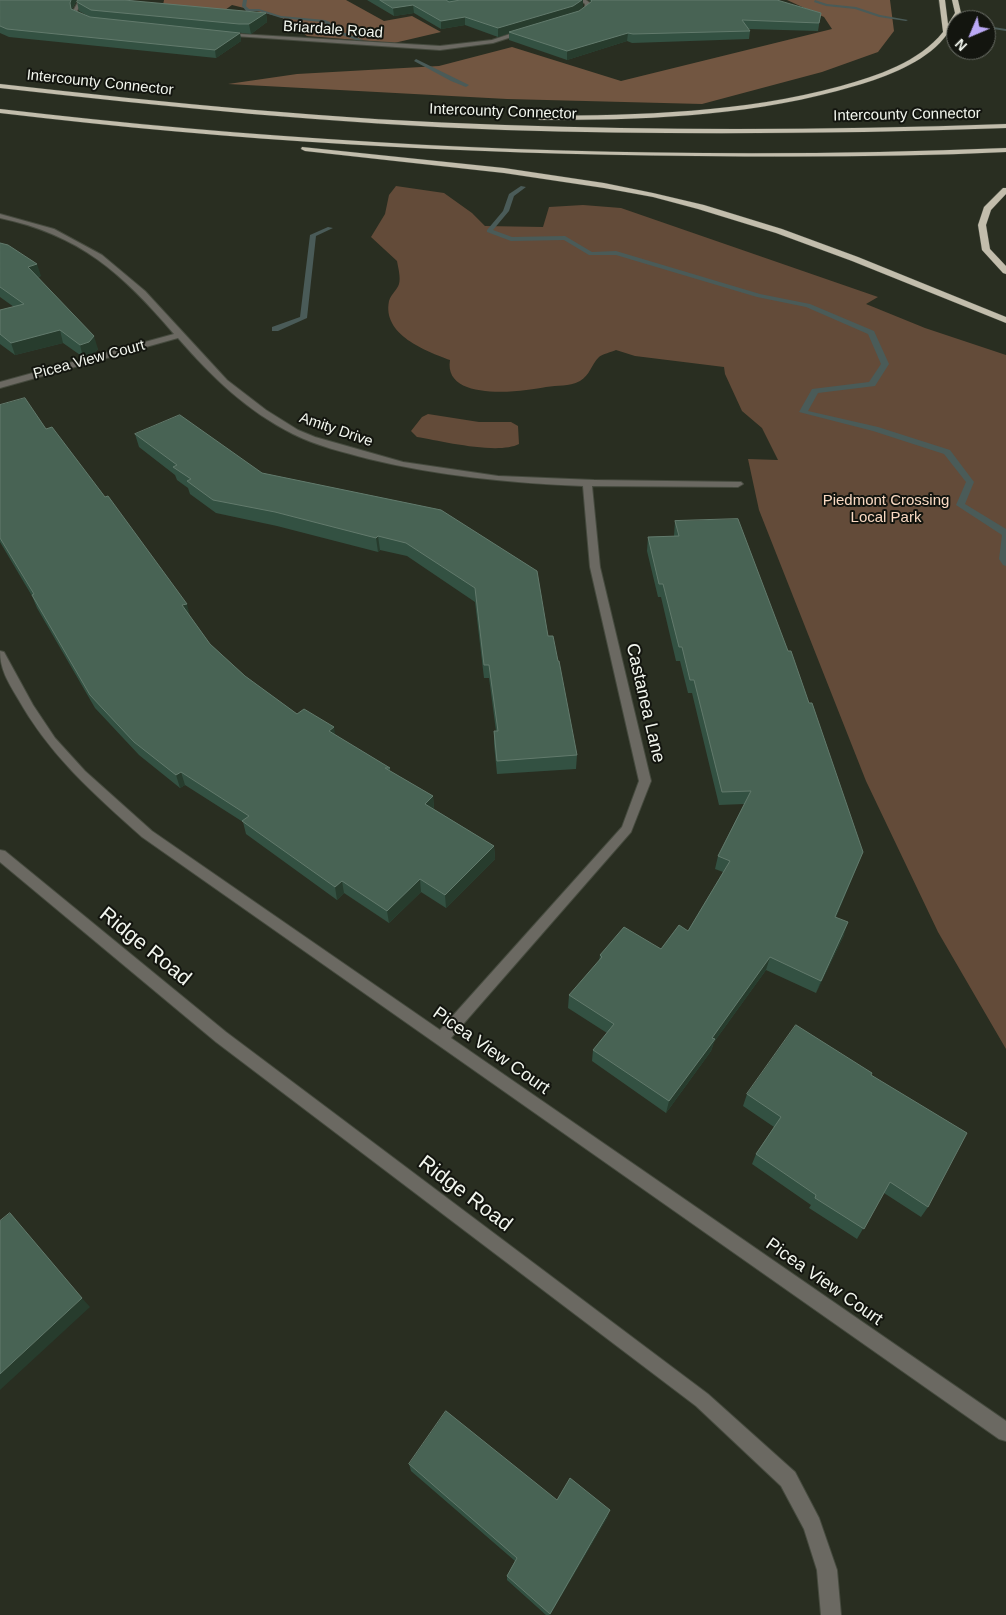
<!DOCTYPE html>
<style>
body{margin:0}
#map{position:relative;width:1006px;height:1615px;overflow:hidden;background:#292e21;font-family:Helvetica,sans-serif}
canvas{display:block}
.north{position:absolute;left:946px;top:10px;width:50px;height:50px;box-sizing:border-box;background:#13150f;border:1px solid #6c6f68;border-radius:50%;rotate:225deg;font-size:14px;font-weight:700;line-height:20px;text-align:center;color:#f2f6ee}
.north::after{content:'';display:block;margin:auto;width:18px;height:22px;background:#bcaaf6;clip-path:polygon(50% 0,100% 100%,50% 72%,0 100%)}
</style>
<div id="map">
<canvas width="1006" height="1615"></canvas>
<div class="north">N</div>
</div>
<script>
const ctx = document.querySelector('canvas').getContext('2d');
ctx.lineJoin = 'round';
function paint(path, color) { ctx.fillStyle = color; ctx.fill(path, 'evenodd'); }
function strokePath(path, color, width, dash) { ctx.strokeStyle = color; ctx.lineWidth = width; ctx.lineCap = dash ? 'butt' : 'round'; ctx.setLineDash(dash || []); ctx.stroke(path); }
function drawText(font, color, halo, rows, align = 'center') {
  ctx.font = font + ' Helvetica,sans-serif'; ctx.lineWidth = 4; ctx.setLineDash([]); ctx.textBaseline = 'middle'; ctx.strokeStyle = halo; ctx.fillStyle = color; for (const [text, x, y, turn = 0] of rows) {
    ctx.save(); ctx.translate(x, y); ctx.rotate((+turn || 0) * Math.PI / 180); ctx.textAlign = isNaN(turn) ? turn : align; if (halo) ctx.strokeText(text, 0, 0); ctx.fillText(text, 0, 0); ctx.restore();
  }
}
const green = new Path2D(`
 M 396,186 L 444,193 L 472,213 L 485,226 L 543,227 L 549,207 L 583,205 L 621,208 L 878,297 L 866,304 L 925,328 L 1006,355 L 1006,1049 L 938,932 L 866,781 L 759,510 L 748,459 L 778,460 L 762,428 L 742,411 L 725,374 L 724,367 L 635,356 L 616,350 C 612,352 602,354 599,357 C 591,365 590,375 580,381 C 568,387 558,385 546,387 C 522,392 443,402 450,360 C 426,351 382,335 389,301 C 391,294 397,290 399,284 C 401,278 398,267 397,261 L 371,237 L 385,214 L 389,195 Z
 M 428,414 L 479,422 L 511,422 L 518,426 L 519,444 C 498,455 441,441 417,437 L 411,431 L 422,417 Z`);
const forest = new Path2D(`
 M 164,0 L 346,0 L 384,21 L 412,16 L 441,32 L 394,43 L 307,36 L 281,17 L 232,5 L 225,10 L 163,5 Z
 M 787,0 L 890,0 L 894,31 L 878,52 L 822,72 L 702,104 L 507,99 L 228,84 L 297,74 L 439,66 L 512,47 L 621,81 L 832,29 L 824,17 Z`);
const stream = new Path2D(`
 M 243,0 L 247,0 L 246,6 L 249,9 L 259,9 L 281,16 L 325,20 L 330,22 L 332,28 L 363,40 L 359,41 L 328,30 L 326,24 L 322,22 L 281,18 L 259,11 L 246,11 L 242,6 Z
 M 815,0 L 827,4 L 856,7 L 880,15 L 908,20 L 906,21 L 879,17 L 855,9 L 826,6 L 814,2 Z
 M 987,26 L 1006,29 L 1006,31 L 987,28 Z
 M 416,59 L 469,85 L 466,87 L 451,81 L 414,61 Z
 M 521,186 L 526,187 L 514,196 L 509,211 L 493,230 L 512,237 L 565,236 L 592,252 L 616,251 L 760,294 L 810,304 L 874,331 L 889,364 L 875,386 L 818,393 L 808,411 L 878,427 L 950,450 L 974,482 L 965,504 L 1006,529 L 1006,566 L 1003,565 L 999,559 L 1002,535 L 956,505 L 966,482 L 944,454 L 873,431 L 799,412 L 812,389 L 869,382 L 881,364 L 868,334 L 806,307 L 757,297 L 616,255 L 589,255 L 564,240 L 511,241 L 487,232 L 487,230 L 503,211 L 509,194 Z
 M 328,227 L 333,228 L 316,236 L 307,318 L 278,331 L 272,331 L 272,327 L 300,317 L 310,235 Z`);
const street = new Path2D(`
 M 79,0 L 83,0 L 77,11 L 79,14 L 89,19 L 89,21 L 75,16 L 73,11 Z
 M 580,0 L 586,0 L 590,3 L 589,10 L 578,16 L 576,15 L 585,8 L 585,4 Z
 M 525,29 L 527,32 L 493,43 L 440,50 L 220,35 L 223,33 L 440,46 L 492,40 Z
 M 0,214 L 54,229 L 102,255 L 145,291 L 227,380 L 266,410 L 298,430 L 315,437 L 403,462 L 498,476 L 594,480 L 741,482 L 743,484 L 738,487 L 592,486 L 600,567 L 651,781 L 631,832 L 451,1038 L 1006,1421 L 1006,1441 L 999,1439 L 142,837 C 94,794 50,756 17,697 C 8,682 0,669 0,651 L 4,652 L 33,705 L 55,738 L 85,771 L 152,831 L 440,1030 L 622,827 L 639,781 L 590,567 L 583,486 C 510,483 439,476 369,459 C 343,452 317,446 293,434 C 247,411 211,376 178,338 L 0,388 L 0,382 L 174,334 C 122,273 80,235 0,218 Z
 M 0,850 L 5,851 L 226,1032 L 708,1394 L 795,1472 L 819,1518 L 837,1570 L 841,1615 L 821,1615 L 817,1570 L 804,1529 L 781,1486 L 696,1406 L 216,1042 L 0,862 Z`);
const highway = new Path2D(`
 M 939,0 L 945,0 L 948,24 L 955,13 L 952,0 L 958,0 L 961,13 C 953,26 944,41 931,51 C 904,72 870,82 837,91 C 740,117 640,120 540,120 L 536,118 L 540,116 C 642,115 742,113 841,86 C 877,76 919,62 943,32 Z
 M 0,84 C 168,103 336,120 505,125 C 672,131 839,130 1006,124 L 1006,128 C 839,134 672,135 505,130 C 336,124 168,107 0,88 Z
 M 0,109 C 331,148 673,162 1006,148 L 1006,152 C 903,157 800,157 697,156 C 464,154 232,141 0,113 Z
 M 302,147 L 504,168 L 604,183 L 653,193 L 704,205 L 782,229 L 858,257 L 1006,317 L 1006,323 L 852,261 L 776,233 L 698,209 L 653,197 L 604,188 L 504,173 L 305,151 L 301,149 Z
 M 1003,188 L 1006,188 L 1006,194 L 991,210 L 986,225 L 990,249 L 1006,266 L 1006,274 L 1003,273 L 982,250 L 978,225 L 984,207 Z`);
const wall = new Path2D(`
 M 0,0 L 77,0 L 72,9 L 90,17 L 79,11 L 77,2 L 266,13 L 267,22 L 251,34 L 233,32 L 240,33 L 241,41 L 216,58 L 9,37 L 0,33 Z
 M 367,0 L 583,0 L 583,7 L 576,12 L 579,11 L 591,2 L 589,0 L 777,0 L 821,13 L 818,31 L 748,29 L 750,31 L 749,39 L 632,43 L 627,41 L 567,60 L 509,40 L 509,33 L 498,37 L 465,25 L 441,29 L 414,13 L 394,16 Z
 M 0,243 L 41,276 L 38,277 L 98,349 L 93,354 L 83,357 L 63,343 L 15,355 L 0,344 L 0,310 L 14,307 L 0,297 Z
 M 0,405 L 46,429 L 190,616 L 210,644 L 245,676 L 297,714 L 335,735 L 390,768 L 390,771 L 433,796 L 434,809 L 494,846 L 495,859 L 446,908 L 421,892 L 389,923 L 344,893 L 337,900 L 246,834 L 243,822 L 185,785 L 180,788 L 139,755 L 95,708 L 37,608 L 32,596 L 0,542 Z
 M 135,434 L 262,473 L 441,510 L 548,636 L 577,755 L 576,769 L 497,774 L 494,744 L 494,731 L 496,731 L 489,678 L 484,678 L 475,602 L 407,556 L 380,550 L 378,552 L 277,526 L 216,513 L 190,494 L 188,488 L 177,480 L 175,475 L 139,447 Z
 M 675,521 L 788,651 L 809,703 L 863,852 L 836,917 L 844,935 L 816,993 L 766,970 L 714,1042 L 711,1051 L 666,1113 L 592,1061 L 593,1050 L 607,1033 L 568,1008 L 569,995 L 599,961 L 600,955 L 661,949 L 688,931 L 723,872 L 715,869 L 718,856 L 744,804 L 719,805 L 692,693 L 688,693 L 680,661 L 676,661 L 661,597 L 658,597 L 647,551 L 648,537 L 674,536 Z
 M 871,1075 L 928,1207 L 921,1217 L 884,1193 L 857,1239 L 809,1208 L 811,1205 L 752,1164 L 756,1154 L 774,1127 L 743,1106 L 747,1094 Z
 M 409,1464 L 608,1516 L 550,1615 L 546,1615 L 507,1580 L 507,1576 L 515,1561 L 411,1471 Z`);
const shadedWall = new Path2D(`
 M 71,0 L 77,0 L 71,10 L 70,3 Z
 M 582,0 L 583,0 L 583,7 L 573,14 L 509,32 L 509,33 L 498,37 L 498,28 Z
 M 413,5 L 414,13 L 394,16 L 393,8 Z
 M 266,13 L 267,22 L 251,34 L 249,24 Z
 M 465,17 L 465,25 L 441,29 L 441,21 Z
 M 240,33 L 241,41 L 216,58 L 215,50 Z
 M 628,33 L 627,41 L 567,60 L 567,51 Z
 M 37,264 L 41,276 L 32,279 L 28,267 Z
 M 60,330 L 63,343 L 15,355 L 11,343 Z
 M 94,336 L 98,349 L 93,354 L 83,357 L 80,345 Z
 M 378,536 L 380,550 L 378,552 L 376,538 Z
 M 187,604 L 190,617 L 182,605 Z
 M 334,727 L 336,740 L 329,731 Z
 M 181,772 L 185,785 L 180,788 L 176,775 Z
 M 433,796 L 434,810 L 425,804 Z
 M 494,846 L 495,859 L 446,908 L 445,895 Z
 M 863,852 L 858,865 L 831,929 L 835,917 Z
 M 420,879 L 421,892 L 389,923 L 387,911 Z
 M 342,881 L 344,893 L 337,900 L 335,887 Z
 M 848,922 L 844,935 L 816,993 L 821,981 Z
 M 770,957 L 766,970 L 714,1042 L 711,1051 L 666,1113 L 669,1101 L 712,1038 Z
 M 82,1298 L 90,1307 L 0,1390 L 0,1374 Z
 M 610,1510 L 608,1516 L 550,1615 L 549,1615 Z`);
const building = new Path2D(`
 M 0,0 L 71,0 L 70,3 L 71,9 L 90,17 L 240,33 L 215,50 L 7,29 L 0,26 Z
 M 78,0 L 124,0 L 266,13 L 249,24 L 239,24 L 91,10 L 77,2 Z
 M 380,0 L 446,0 L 449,2 L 460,0 L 582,0 L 573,6 L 498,28 L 465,17 L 441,21 L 413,5 L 393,8 Z
 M 592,0 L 777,0 L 821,13 L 819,23 L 742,20 L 750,31 L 633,34 L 628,33 L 567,51 L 509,32 L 579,11 L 591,2 Z
 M 0,243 L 8,245 L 37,264 L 28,267 L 94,336 L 89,342 L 80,345 L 60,330 L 11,343 L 0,334 L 0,310 L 24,304 L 0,287 Z
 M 25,398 L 46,429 L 52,427 L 105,497 L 108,496 L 187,604 L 182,605 L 210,644 L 245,676 L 297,714 L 304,709 L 334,727 L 329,731 L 390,768 L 385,768 L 433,796 L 425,804 L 494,846 L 445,895 L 420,879 L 387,911 L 342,881 L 335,887 L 242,821 L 249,816 L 181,772 L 176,775 L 134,742 L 90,695 L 32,595 L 34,594 L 0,538 L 0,405 Z
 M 180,415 L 262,473 L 441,510 L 537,571 L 548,636 L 553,636 L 558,661 L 559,661 L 577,755 L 497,761 L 494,731 L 498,731 L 489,665 L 484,665 L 475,588 L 406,543 L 378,536 L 376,538 L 275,512 L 213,500 L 187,481 L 191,479 L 173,467 L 177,465 L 135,434 Z
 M 738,519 L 788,651 L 791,651 L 809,703 L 812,703 L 863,852 L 835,917 L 848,922 L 821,981 L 770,957 L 712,1038 L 715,1039 L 669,1101 L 593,1050 L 614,1024 L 569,995 L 602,957 L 600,955 L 624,927 L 661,949 L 679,925 L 688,931 L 730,861 L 718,856 L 751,791 L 722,792 L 694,680 L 690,680 L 682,647 L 679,647 L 663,584 L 659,584 L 648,537 L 679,536 L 675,521 Z
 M 796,1025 L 872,1073 L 871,1075 L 967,1133 L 928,1207 L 890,1182 L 864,1229 L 815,1198 L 816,1195 L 756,1154 L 781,1117 L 747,1094 Z
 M 10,1213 L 82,1298 L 0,1374 L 0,1221 Z
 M 446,1411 L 557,1500 L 570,1478 L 610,1510 L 550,1614 L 507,1576 L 517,1558 L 409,1464 Z`);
const farStreetnames = [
 ["Briardale Road",333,30,4],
 ["Intercounty Connector",100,83,6],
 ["Intercounty Connector",503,112,2],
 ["Intercounty Connector",907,115,-1],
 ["Picea View Court",89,360,-15],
 ["Amity Drive",336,430,19]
];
const farParknames = [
 ["Piedmont Crossing",886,501],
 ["Local Park",886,518]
];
const streetNames = [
 ["Castanea Lane",645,703,77],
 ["Picea View Court",491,1051,35],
 ["Picea View Court",824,1282,35]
];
const nearStreetnames = [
 ["Ridge Road",145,947,39],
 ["Ridge Road",465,1194,37]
];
paint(green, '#634b39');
paint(forest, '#725641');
paint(stream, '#4a5b58');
strokePath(street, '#454a3e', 2);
strokePath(highway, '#454a3e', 1);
paint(street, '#6b6962');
paint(highway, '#c2bdac');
paint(wall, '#335142');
paint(shadedWall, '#273c2d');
paint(building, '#486354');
strokePath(building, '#627a6c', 1);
drawText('15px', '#f2f6ee', '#13150f', farStreetnames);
drawText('15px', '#f9d9c2', '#13150f', farParknames);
drawText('18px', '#f2f6ee', '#13150f', streetNames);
drawText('21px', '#f2f6ee', '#13150f', nearStreetnames);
</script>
